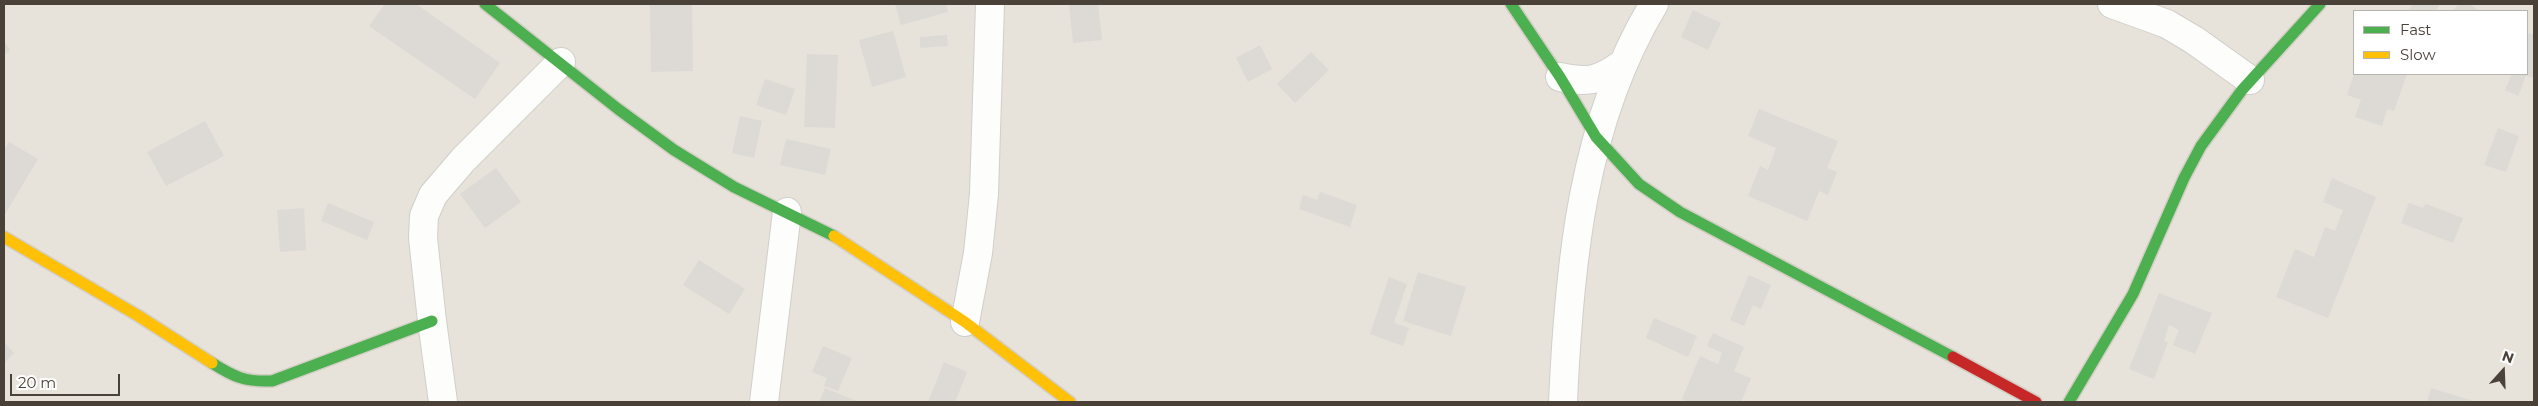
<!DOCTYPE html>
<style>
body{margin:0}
#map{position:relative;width:2538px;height:406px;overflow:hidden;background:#f3f1ed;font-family:Montserrat,sans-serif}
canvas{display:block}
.frame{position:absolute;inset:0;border:5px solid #4a4238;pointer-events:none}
.legend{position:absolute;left:2353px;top:10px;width:175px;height:65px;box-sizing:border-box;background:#fff;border:1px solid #b7b3af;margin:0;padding:6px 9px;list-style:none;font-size:15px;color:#4a4238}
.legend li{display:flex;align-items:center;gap:10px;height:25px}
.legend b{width:25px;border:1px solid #b7b3af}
.north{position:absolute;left:2478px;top:346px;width:50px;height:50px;-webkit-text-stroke:4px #fff;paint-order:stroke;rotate:20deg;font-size:14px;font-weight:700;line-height:20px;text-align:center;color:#4a4238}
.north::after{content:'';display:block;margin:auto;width:18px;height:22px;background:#4a4238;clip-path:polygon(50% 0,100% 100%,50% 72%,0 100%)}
.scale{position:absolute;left:10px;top:374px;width:110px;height:22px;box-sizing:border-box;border:2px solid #4a4238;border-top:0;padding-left:6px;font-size:15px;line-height:18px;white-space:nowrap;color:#4a4238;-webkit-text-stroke:4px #fff;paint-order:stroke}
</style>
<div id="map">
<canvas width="2538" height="406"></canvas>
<div class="frame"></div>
<ul class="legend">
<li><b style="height:6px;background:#4caf50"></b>Fast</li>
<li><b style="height:6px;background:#ffc107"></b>Slow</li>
</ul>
<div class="north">N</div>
<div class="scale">20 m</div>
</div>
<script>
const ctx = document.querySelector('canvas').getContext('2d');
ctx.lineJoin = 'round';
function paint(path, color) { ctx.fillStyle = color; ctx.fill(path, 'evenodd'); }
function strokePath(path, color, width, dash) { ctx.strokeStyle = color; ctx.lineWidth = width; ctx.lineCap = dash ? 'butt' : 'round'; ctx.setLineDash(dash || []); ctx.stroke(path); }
const residential = new Path2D(`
 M 4,4 L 2534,4 L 2534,402 L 4,402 ZM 2354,11 L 2527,11 L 2527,74 L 2354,74 Z`);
const building = new Path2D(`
 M 385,4 L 416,4 L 500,63 L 475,99 L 369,26 Z
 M 650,4 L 692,4 L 693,71 L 651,72 Z
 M 895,4 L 946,4 L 948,12 L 901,25 Z
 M 1069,4 L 1098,4 L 1102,40 L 1073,43 Z
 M 2413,4 L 2437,4 L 2439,5 L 2436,11 L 2408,11 Z
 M 2459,4 L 2470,4 L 2479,11 L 2452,11 Z
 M 1693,10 L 1721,23 L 1708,50 L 1681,37 Z
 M 893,31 L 906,77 L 872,87 L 859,40 Z
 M 2529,33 L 2534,35 L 2534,78 L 2526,76 L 2518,96 L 2505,90 L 2512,74 L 2527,74 L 2527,39 Z
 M 947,35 L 948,46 L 920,48 L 920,37 Z
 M 4,41 L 10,50 L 4,55 Z
 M 1260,45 L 1272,69 L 1248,82 L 1236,58 Z
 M 1311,52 L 1329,70 L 1295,103 L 1277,84 Z
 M 807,54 L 838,55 L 835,128 L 804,127 Z
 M 2354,74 L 2407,74 L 2394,111 L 2387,109 L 2382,126 L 2355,117 L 2361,100 L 2347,95 Z
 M 765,79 L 795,89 L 786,115 L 756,105 Z
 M 1759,109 L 1838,141 L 1827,168 L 1837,172 L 1828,195 L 1819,191 L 1807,221 L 1748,196 L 1760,166 L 1768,170 L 1776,148 L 1748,136 Z
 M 740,116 L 762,121 L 754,158 L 732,153 Z
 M 205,121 L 224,156 L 166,186 L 147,152 Z
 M 2498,128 L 2519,136 L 2506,172 L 2484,165 Z
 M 786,139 L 831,149 L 825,175 L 780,165 Z
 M 9,142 L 38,159 L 4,216 L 4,150 Z
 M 496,168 L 521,202 L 485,228 L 460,194 Z
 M 2332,178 L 2376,197 L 2328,318 L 2276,297 L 2295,249 L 2314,257 L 2325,227 L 2335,231 L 2343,210 L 2323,202 Z
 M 1320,192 L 1357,205 L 1350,227 L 1299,209 L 1303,195 L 1317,200 Z
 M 328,203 L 374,222 L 367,240 L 321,221 Z
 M 2409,203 L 2423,208 L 2426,204 L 2463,218 L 2453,243 L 2401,223 Z
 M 304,208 L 306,250 L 280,252 L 277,210 Z
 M 699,260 L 745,289 L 729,314 L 683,285 Z
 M 1418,272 L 1466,287 L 1451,336 L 1403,321 Z
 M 1749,275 L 1771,285 L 1761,309 L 1753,305 L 1744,326 L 1730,320 Z
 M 1389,277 L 1407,284 L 1394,323 L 1409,328 L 1403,346 L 1370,334 Z
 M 2159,293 L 2212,313 L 2195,354 L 2173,345 L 2179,330 L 2169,325 L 2164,341 L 2168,342 L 2154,379 L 2129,369 Z
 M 1654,318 L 1697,336 L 1688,357 L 1646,338 Z
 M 1713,333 L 1744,347 L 1734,371 L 1751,378 L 1741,402 L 1689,402 L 1682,399 L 1700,356 L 1718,364 L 1722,353 L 1707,346 Z
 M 4,342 L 14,353 L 4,363 Z
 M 823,346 L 852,358 L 838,391 L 824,386 L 827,378 L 812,372 Z
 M 944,362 L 967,372 L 955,402 L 928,402 Z
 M 825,388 L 859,402 L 819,402 Z
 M 2431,388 L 2477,402 L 2427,402 Z`);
const street = new Path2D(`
 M 2112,4 L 2167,24 L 2194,40 L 2250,80
 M 1560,77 C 1588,83 1599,81 1622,64
 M 965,322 L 978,253 L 984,194 L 990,4
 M 443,402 L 432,321 L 423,238 L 424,216 L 433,195 L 463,160 L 561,62
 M 764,402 L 787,212
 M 1563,402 C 1569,266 1582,123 1654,4`);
const fast = new Path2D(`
 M 485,4 L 618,109 L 674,150 L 734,187 L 834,236
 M 1511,4 L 1560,77 L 1596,137 L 1639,184 L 1680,212 L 1953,357
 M 212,363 C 234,377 245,382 272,381 L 432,321
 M 2069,402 L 2133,294 L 2184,178 L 2201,146 L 2242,90 L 2320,4`);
const slow = new Path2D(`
 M 834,236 L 965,322 L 1070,402
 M 4,237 L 137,315 L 212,363`);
const jam = new Path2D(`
 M 1953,357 L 2036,402`);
paint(residential, '#e7e2da');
paint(building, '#dddad5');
strokePath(street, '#d1cfca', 30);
strokePath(fast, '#d3cec4', 14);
strokePath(slow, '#d3cec4', 14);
strokePath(jam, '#d3cec4', 14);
strokePath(street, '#fdfdfc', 28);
strokePath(fast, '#4caf50', 11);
strokePath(slow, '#ffc107', 11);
strokePath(jam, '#c62828', 11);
</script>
